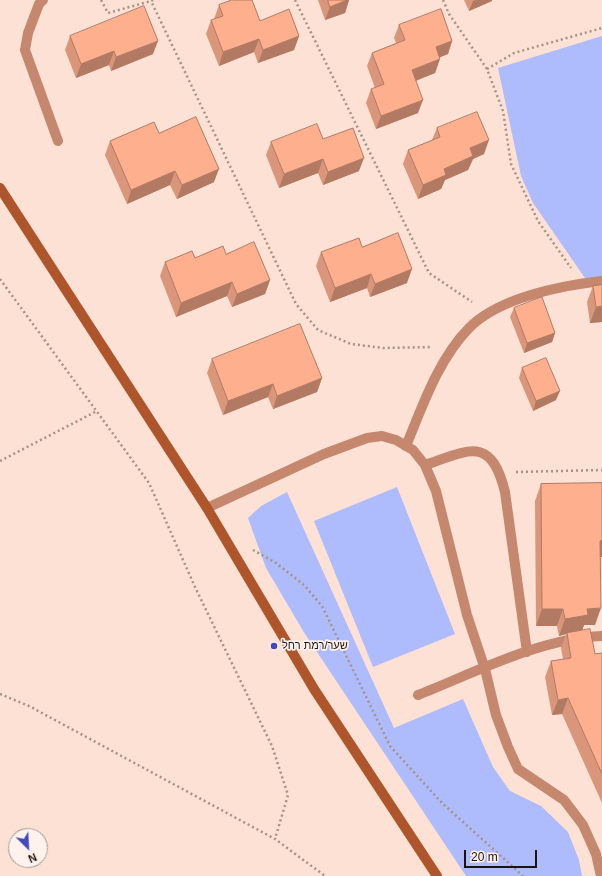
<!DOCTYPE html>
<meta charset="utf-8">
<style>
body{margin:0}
#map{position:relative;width:602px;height:876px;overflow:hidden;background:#fde1d5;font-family:Helvetica,sans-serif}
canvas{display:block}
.north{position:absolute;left:8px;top:828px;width:40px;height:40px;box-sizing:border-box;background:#fef2ed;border:1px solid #a49994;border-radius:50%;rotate:156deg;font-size:11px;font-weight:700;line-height:16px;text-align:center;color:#1c130f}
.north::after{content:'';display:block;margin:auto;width:14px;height:18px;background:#4348bd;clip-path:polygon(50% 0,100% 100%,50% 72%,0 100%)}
.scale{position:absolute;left:464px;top:850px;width:73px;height:18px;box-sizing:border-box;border:2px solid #1c130f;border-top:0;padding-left:5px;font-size:12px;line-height:14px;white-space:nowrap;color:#1c130f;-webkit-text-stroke:3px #fef2ed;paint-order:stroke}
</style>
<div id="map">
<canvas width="602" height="876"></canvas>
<div class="north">N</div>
<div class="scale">20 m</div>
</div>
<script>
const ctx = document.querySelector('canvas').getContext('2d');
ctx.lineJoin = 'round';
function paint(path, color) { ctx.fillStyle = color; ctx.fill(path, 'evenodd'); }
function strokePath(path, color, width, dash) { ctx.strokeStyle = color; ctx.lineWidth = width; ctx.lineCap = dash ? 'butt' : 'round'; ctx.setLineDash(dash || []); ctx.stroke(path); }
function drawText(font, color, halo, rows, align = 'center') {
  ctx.font = font + ' Helvetica,Heebo,sans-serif'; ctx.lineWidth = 3.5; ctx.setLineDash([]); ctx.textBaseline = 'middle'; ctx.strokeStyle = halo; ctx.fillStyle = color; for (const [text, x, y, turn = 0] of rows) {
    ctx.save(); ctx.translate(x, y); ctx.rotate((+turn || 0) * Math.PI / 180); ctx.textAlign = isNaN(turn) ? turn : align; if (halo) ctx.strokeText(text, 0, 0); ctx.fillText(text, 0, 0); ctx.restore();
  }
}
const green = new Path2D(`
 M 602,36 L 602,277 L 585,278 L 533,203 L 521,176 L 498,68 Z
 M 397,487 L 455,634 L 373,667 L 314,521 Z
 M 287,492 L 394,728 L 463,699 L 493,767 L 510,791 L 541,806 L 568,832 L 579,860 L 582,876 L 466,876 L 305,634 L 266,568 L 248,518 L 261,506 Z`);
const path = new Path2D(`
 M 101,0 L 108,13 L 151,1
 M 153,0 L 151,1 L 296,304 L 318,330 L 351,344 L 383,348 L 431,347
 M 295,0 L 429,273 L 472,302
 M 443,0 L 449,14 L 487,69 L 503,111 L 511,164 L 538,221 L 571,268
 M 487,69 L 514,53 L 602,28
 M 0,279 L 149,483 L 195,587 L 272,746 L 288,795 L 275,839
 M 0,461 L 97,411
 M 516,472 L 602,470
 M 253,550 L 276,563 L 304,585 L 322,606 L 390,746 L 442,803 L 523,876
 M 0,694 L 29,706 L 275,839 L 325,876`);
const lane = new Path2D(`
 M 43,0 L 39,4 L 28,33 L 25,50 L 58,141
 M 406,446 C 423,405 438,360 469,328 C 500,297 560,286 602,281`);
const street = new Path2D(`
 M 425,465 C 469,450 491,435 505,492 L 527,652
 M 207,508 L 324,454 L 367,438 L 382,436 L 396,440 L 413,450 L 425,465 L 436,491 L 467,615 L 485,669 L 496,715 L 508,747 L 518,769 L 564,800 L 583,825 L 596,854 L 601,876
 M 418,695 C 474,673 541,638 602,636`);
const secondary = new Path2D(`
 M 0,188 L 207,508 L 314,689 L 437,876`);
const wall = new Path2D(`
 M 318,0 L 349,0 L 345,13 L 325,20 Z
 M 464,0 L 492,0 L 492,1 L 469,11 Z
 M 219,5 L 299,36 L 294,50 L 258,63 L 254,52 L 219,66 L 206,34 L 211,20 L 214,19 Z
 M 399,25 L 452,41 L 448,54 L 440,57 L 435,73 L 416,81 L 418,113 L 376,129 L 366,103 L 371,89 L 375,88 L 367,66 L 372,53 L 396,43 L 394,38 Z
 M 70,36 L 153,54 L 111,71 L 109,65 L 76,78 L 65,50 Z
 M 437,128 L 484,154 L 473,159 L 468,170 L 445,180 L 441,189 L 418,199 L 403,164 L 408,150 L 432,140 Z
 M 159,133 L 214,182 L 177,199 L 170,185 L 127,204 L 105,155 L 110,141 Z
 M 323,139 L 359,171 L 323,185 L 318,173 L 279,188 L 266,155 L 271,142 Z
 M 362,247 L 407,283 L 370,297 L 367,288 L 330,302 L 316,266 L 321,252 Z
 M 226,254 L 270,280 L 265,294 L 232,307 L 227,296 L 176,317 L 160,276 L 165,262 Z
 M 602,285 L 602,322 L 590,323 L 587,302 L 593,286 Z
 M 514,308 L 555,333 L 552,342 L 524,353 L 510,317 Z
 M 212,359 L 322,378 L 317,392 L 273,409 L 268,397 L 223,415 L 207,373 Z
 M 522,368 L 556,400 L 533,411 L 519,378 Z
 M 602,483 L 602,557 L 601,557 L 595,625 L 584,625 L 582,630 L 595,654 L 602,653 L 602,803 L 562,714 L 552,715 L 545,677 L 551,661 L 563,659 L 561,648 L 566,634 L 559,636 L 557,626 L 536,626 L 535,501 L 541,484 Z`);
const shadedWall = new Path2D(`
 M 347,0 L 349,0 L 345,13 L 325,20 L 330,7 Z
 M 476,0 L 492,0 L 492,1 L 469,11 L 473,1 Z
 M 299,36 L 294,50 L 258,63 L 263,50 Z
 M 259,39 L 254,52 L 219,66 L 223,52 Z
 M 158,41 L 153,54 L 111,71 L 116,57 Z
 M 452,41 L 448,54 L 431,61 L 436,47 Z
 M 114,51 L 109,65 L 76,78 L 81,64 Z
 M 440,59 L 435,73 L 407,84 L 412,70 Z
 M 423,100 L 418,113 L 376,129 L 381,116 Z
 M 489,140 L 484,154 L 473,159 L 468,170 L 445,180 L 441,189 L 418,199 L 423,185 L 470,148 Z
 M 364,158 L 359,171 L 323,185 L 328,172 Z
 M 323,159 L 318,173 L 279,188 L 284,174 Z
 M 219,169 L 214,182 L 177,199 L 182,185 Z
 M 175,171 L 170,185 L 127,204 L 131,190 Z
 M 412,269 L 407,283 L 370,297 L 375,284 Z
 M 371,274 L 367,288 L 330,302 L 335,288 Z
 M 270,280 L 265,294 L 232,307 L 237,294 Z
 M 232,282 L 227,296 L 176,317 L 181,303 Z
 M 602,306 L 602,322 L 590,323 L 596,307 Z
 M 555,333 L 552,342 L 524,353 L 527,343 Z
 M 322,378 L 317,392 L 273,409 L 277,396 Z
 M 273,384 L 268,397 L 223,415 L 228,401 Z
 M 560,391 L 556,400 L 533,411 L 536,401 Z
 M 602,540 L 602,557 L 594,557 L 600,541 Z
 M 601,608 L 595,625 L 584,625 L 582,631 L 567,633 L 566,634 L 559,636 L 565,619 L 587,609 Z
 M 542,609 L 563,609 L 557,626 L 536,626 Z
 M 568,698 L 562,714 L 552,715 L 558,700 Z`);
const building = new Path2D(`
 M 232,0 L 252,0 L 260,21 L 289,9 L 299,36 L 263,50 L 259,39 L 223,52 L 211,20 L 223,16 L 219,5 Z
 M 328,0 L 347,0 L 330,7 Z
 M 144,6 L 158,41 L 116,57 L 114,51 L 81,64 L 70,36 Z
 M 441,9 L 452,41 L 436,47 L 440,59 L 412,70 L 423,100 L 381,116 L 371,89 L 384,84 L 372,53 L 405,40 L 399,25 Z
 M 477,112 L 489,140 L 470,148 L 473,156 L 444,169 L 446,175 L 423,185 L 408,150 L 440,137 L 437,128 Z
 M 196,117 L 219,169 L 182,185 L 175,171 L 131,190 L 110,141 L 154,122 L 159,133 Z
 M 317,124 L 323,139 L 353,128 L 364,158 L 328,172 L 323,159 L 284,174 L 271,142 Z
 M 398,233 L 412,269 L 375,284 L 371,274 L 335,288 L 321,252 L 359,238 L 362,247 Z
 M 254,242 L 270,280 L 237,294 L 232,282 L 181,303 L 165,262 L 192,251 L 195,258 L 223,246 L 226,254 Z
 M 602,285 L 602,306 L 596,307 L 593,286 Z
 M 542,297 L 555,333 L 527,343 L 514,308 Z
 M 300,324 L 322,378 L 277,396 L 273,384 L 228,401 L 212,359 Z
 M 546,358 L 560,391 L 536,401 L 522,368 Z
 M 602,483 L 602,540 L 600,541 L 601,608 L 587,609 L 588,615 L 565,619 L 563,609 L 542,609 L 541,484 Z
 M 590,629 L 595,654 L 602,653 L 602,774 L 568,698 L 558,700 L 551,661 L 571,658 L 567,633 Z`);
const markers = [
 [274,646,4,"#4348bd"]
];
const poiNames = [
 ["שער/רמת רחל",282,646]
];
paint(green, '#aebbfd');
strokePath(path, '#a69188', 2.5, [2, 3]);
strokePath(lane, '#c5876d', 10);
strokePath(street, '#c5876d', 10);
strokePath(secondary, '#af552c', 10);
paint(wall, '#da967a');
paint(shadedWall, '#b27a63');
paint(building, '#feaf8e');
strokePath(building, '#b27a63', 1);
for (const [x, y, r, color] of markers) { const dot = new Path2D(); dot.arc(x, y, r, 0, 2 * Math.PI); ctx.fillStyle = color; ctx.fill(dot); strokePath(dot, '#fef2ed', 1.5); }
drawText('11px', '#1c130f', '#fef2ed', poiNames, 'left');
</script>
